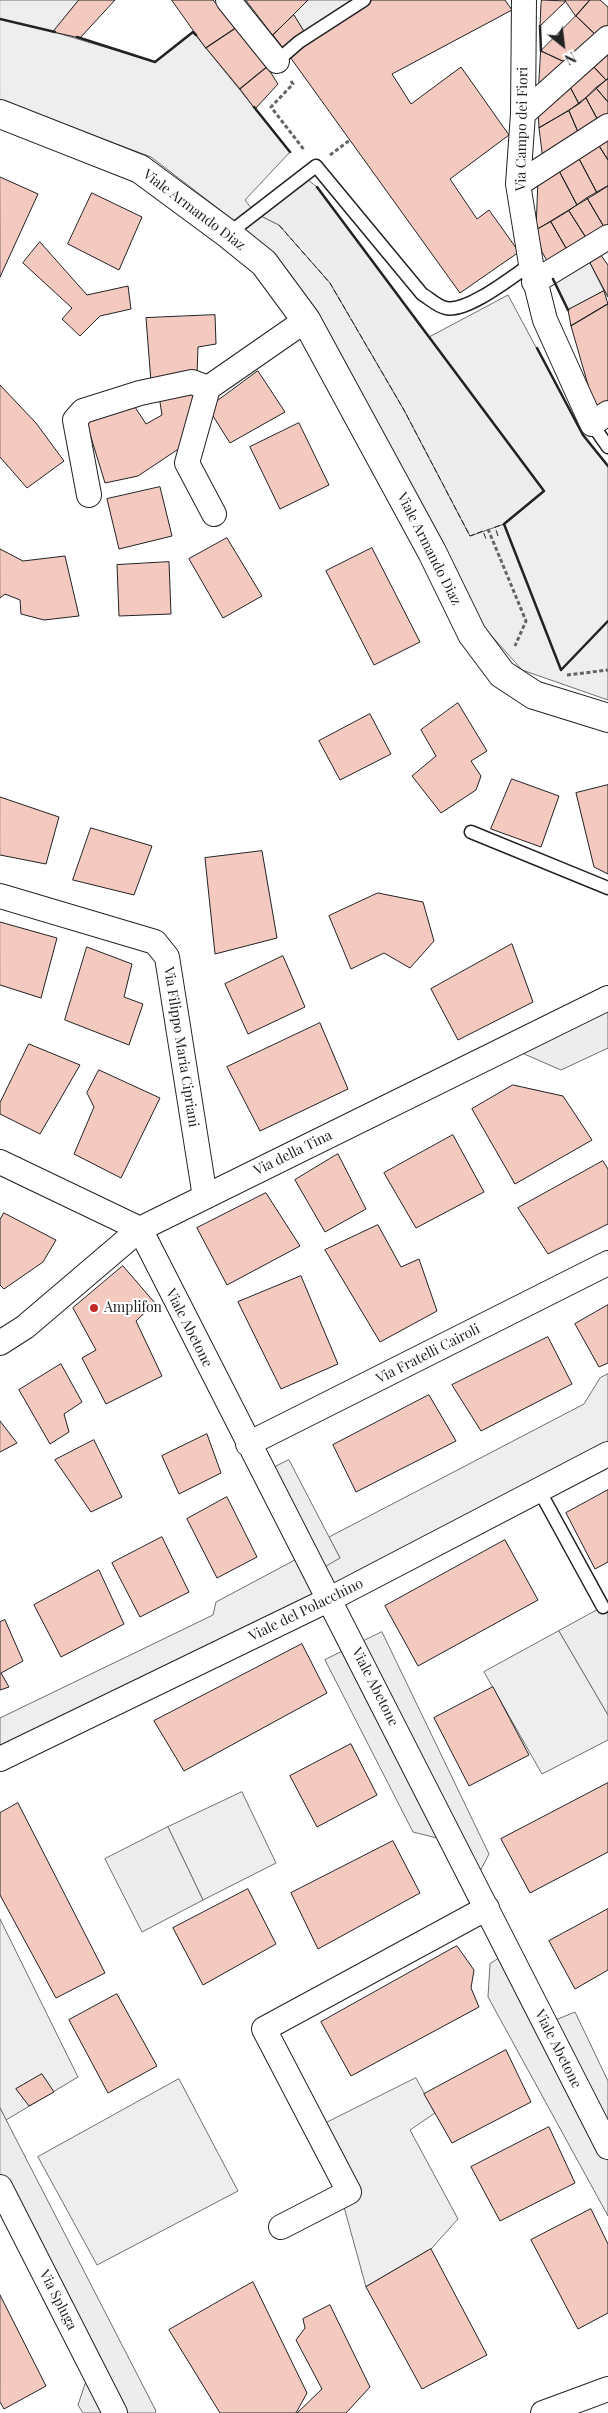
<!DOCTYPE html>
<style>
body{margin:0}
#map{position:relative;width:608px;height:2413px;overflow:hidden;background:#fff;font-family:"Playfair Display",serif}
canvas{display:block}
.north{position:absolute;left:538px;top:20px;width:50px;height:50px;-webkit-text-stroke:4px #fff;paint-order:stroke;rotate:151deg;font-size:14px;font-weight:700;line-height:20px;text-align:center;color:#222}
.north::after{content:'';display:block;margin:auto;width:18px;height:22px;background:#222;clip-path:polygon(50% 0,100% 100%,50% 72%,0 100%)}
</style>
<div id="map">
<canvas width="608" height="2413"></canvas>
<div class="north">N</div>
</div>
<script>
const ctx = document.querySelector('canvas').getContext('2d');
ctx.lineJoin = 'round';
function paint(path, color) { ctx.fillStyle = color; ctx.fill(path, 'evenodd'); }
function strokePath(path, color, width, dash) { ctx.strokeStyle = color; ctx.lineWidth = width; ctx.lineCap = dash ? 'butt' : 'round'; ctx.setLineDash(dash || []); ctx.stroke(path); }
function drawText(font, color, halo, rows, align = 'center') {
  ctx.font = font + ' "Playfair Display",serif'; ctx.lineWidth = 4; ctx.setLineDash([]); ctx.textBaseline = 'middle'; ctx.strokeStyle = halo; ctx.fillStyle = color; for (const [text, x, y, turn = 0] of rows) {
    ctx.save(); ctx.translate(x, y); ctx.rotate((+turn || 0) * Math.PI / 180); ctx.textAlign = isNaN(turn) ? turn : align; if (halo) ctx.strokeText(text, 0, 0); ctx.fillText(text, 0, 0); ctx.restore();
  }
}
const green = new Path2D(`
 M 0,0 L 79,0 L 54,32 L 155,62 L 193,32 L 290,152 L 245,200 L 255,213 L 279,225 L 330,283 L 404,410 L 470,536 L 504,524 L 543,490 L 429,337 L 508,295 L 583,435 L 608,466 L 608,700 L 522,670 L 481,624 L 443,547 L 304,293 L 240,225 L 151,157 L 0,100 Z
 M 308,0 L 355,0 L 305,33 L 293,15 Z
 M 589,261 L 604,291 L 568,310 L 553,279 Z
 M 608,1374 L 608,1454 L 0,1759 L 0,1718 L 213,1615 L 216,1602 L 306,1554 L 340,1558 L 329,1537 L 584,1404 L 600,1378 Z
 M 559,1631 L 608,1715 L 608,1740 L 542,1774 L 484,1672 Z
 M 242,1792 L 276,1863 L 203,1900 L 168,1827 Z
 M 0,1919 L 78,2077 L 6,2120 L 0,2108 Z
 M 416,2078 L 435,2113 L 410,2130 L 458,2219 L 431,2249 L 366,2287 L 341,2196 L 316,2128 Z
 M 179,2079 L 238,2191 L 97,2265 L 38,2157 Z`);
const parking = new Path2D(`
 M 303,176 L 317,187 L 544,491 L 504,524 L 470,536 L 404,410 L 330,283 L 279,225 L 255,213 Z
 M 608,998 L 608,1048 L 561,1070 L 508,1047 Z
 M 289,1460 L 340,1558 L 316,1572 L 263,1473 Z
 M 608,1604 L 608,1715 L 559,1631 Z
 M 382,1632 L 489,1854 L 474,1883 L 453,1842 L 413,1832 L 325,1660 Z
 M 168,1827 L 203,1900 L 142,1932 L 105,1859 Z
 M 509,1952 L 546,2024 L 575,2012 L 608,2081 L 608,2216 L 488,1997 L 490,1964 Z
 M 0,2108 L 156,2411 L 155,2413 L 83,2413 L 78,2405 L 91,2366 L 0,2187 Z`);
const building = new Path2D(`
 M 79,0 L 115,0 L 80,38 L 53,32 Z
 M 172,0 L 213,0 L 236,28 L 206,48 Z
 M 246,0 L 308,0 L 273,35 Z
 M 373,0 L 505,0 L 512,10 L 392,74 L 411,104 L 461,67 L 509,135 L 450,179 L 477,219 L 489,210 L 519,252 L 460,293 L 290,57 L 312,38 Z
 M 542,0 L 566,1 L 540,26 L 541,4 Z
 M 565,0 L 590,0 L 576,16 Z
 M 590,0 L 600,0 L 608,7 L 608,30 L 599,38 L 576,16 Z
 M 294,15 L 305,33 L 284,49 L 273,35 Z
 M 576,16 L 599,38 L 569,64 L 541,51 Z
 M 236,28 L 267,67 L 240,89 L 206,48 Z
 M 608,48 L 608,79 L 606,80 L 591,64 Z
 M 541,51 L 569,64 L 541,86 L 539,83 Z
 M 591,64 L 606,80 L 579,104 L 568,83 Z
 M 267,67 L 278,84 L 255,109 L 240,89 Z
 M 608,79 L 608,102 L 596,88 Z
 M 568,83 L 579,104 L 539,128 L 538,107 Z
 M 596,88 L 608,102 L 608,121 L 601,126 L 586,98 Z
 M 586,98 L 601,126 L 581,139 L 569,111 Z
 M 569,111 L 581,139 L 543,160 L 539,128 Z
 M 608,134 L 608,160 L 596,141 Z
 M 596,141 L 608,160 L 608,186 L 597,193 L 576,153 Z
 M 576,153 L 597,193 L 577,205 L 557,167 Z
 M 557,167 L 577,205 L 536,230 L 538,179 Z
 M 0,177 L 38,194 L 0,277 Z
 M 608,186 L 608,232 L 607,232 L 587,198 Z
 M 92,193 L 142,217 L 119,270 L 68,244 Z
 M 587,198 L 607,232 L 590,244 L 569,211 Z
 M 569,211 L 590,244 L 570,255 L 551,222 Z
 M 551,222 L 570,255 L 550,266 L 542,252 L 536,230 Z
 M 40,242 L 87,295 L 128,286 L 131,309 L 100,316 L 80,336 L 62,319 L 72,308 L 23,263 Z
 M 600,254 L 608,265 L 608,297 L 589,261 Z
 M 604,291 L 608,304 L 571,326 L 568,310 Z
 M 608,304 L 608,408 L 597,416 L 571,326 Z
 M 215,315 L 216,344 L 198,347 L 197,375 L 151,382 L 146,318 Z
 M 258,371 L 285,412 L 230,443 L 208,408 Z
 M 0,385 L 36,423 L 64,461 L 27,488 L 0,457 Z
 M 194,389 L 189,442 L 138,476 L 105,483 L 86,421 L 119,410 L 135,407 L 146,424 L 162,415 L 159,396 Z
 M 299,423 L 329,485 L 280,509 L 250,447 Z
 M 160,487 L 172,536 L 119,549 L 107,499 Z
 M 227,538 L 262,596 L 223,618 L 189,559 Z
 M 372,548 L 420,642 L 374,665 L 326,571 Z
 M 0,549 L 23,561 L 65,556 L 79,616 L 44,620 L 21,614 L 20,600 L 5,594 L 0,598 Z
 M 169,562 L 171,614 L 119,616 L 117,565 Z
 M 458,703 L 487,751 L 471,761 L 481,776 L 476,790 L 441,813 L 412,776 L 436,756 L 421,730 Z
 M 370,714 L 391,754 L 340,780 L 319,741 Z
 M 512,779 L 559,796 L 541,847 L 491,829 Z
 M 608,785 L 608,874 L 594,867 L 576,793 Z
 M 0,797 L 59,817 L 46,864 L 0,855 Z
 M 91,828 L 152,846 L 134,895 L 73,880 Z
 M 262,851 L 277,938 L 215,954 L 205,858 Z
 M 378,893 L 423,902 L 434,941 L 410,968 L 384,953 L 351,969 L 329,916 Z
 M 0,922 L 57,938 L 41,998 L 0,985 Z
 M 512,944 L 533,1002 L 458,1040 L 431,989 Z
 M 87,947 L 132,964 L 124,997 L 143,1004 L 129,1045 L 65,1020 Z
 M 283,956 L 305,1007 L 248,1034 L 225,984 Z
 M 320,1023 L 348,1089 L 260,1131 L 227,1067 Z
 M 29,1044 L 80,1065 L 40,1134 L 0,1114 L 0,1103 Z
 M 99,1070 L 160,1098 L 121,1178 L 74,1154 L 94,1107 L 87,1093 Z
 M 513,1085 L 563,1096 L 592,1140 L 515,1184 L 472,1109 Z
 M 453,1135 L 484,1192 L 416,1228 L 384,1173 Z
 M 338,1154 L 366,1209 L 325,1232 L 295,1180 Z
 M 603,1161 L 608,1169 L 608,1224 L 548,1254 L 518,1208 Z
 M 266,1193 L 300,1246 L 227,1285 L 197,1228 Z
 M 4,1213 L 56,1240 L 43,1262 L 4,1289 L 0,1285 L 0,1220 Z
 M 378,1225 L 401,1267 L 419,1259 L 437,1311 L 380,1342 L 325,1250 Z
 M 123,1266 L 155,1303 L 136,1321 L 162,1376 L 106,1404 L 82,1358 L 96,1350 L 73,1308 Z
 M 301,1276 L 338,1364 L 281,1389 L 238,1302 Z
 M 608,1305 L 608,1363 L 599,1367 L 575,1324 Z
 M 548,1337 L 572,1384 L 481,1431 L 452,1385 Z
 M 61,1364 L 82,1402 L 64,1414 L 69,1432 L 50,1444 L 19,1390 Z
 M 429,1395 L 456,1441 L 356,1492 L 333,1445 Z
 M 0,1421 L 17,1443 L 0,1452 Z
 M 207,1434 L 221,1473 L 179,1494 L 162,1456 Z
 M 94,1440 L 122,1497 L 91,1512 L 55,1460 Z
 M 608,1490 L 608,1562 L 595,1569 L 566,1513 Z
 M 227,1497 L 257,1557 L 217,1578 L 187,1519 Z
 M 162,1537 L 189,1592 L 140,1617 L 112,1563 Z
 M 505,1540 L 538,1600 L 418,1666 L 385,1606 Z
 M 99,1570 L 124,1624 L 61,1657 L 34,1605 Z
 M 5,1620 L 23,1661 L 1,1673 L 9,1687 L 0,1690 L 0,1622 Z
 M 302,1644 L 327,1693 L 184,1771 L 154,1721 Z
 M 493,1687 L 529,1755 L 469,1786 L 434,1718 Z
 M 351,1744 L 377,1795 L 317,1827 L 290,1776 Z
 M 608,1783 L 608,1852 L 530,1893 L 501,1839 Z
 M 18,1803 L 105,1973 L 56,1998 L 0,1895 L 0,1813 Z
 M 393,1841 L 420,1893 L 318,1949 L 291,1893 Z
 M 248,1889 L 276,1944 L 203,1985 L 173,1928 Z
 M 608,1909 L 608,1970 L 575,1989 L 549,1941 Z
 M 457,1946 L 474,1970 L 471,1988 L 479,2007 L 351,2076 L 321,2022 Z
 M 117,1994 L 157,2066 L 108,2093 L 69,2020 Z
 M 506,2050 L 531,2102 L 452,2143 L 424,2094 Z
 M 42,2074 L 54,2092 L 29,2106 L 16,2089 Z
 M 549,2127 L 575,2183 L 500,2221 L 471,2167 Z
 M 591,2209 L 608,2244 L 608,2313 L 578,2329 L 531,2240 Z
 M 431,2249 L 487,2355 L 422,2389 L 366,2287 Z
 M 253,2282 L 307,2393 L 296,2413 L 220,2413 L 169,2330 Z
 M 0,2295 L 46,2386 L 4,2409 L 0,2402 Z
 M 330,2305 L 370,2387 L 346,2413 L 297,2413 L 322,2389 L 296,2340 L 305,2328 L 303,2319 Z`);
const path = new Path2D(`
 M 291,81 L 293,84 L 271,107 L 305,151
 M 330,155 L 350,140
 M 488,529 L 526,621 L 515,646
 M 567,675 L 608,670`);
const lane = new Path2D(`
 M 277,61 L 299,42 L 364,0
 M 228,234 L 316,166 L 422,294 C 429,298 438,307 446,308 C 467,313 513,276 531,264
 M 592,424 L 608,447
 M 471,832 L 608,888
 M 539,1490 L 603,1607`);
const street = new Path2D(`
 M 228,0 L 277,61
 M 524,0 L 523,114 L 518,184 L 531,264 L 545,320 L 592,424 L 608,413
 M 523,114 L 608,38
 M 518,184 L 608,126
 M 534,282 L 608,237
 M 89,495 L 75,420 L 83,411 L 140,393 L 192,382 L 208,388
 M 214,514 L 187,463 L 208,388 L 306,320
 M 0,896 L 155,942 L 167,957 L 205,1197
 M 0,1162 L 140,1229
 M 140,1229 L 608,2147
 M 0,1343 L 25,1327 L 140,1229 L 608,998
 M 248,1444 L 608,1263
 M 0,1759 L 330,1599 L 608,1454
 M 0,2187 L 115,2413
 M 281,2227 L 349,2192 L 264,2029 L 487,1908
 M 543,2413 L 608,2389`);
const secondary = new Path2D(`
 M 0,114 L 140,169 L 228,234 L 264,263 L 306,320 L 432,552 L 472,634 L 502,674 L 534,695 L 608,718`);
const fence = new Path2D(`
 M 279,225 L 330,283 L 404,410 L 470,536 L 483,531 L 486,539
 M 498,536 L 495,527 L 504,524`);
const wall = new Path2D(`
 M 0,19 L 55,32
 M 540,26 L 541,51
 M 77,37 L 155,62 L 193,32 L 196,35
 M 254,107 L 290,152
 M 317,187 L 544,491 L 504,524 L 561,670 L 608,621
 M 553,279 L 568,310
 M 537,348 L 583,435 L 608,466`);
const markers = [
 [94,1308,5,"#c62828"]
];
const streetNames = [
 ["Via Campo dei Fiori",522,129,-89],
 ["Viale Armando Diaz",194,210,37],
 ["Viale Armando Diaz",429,549,63],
 ["Via Filippo Maria Cipriani",181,1047,81],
 ["Via della Tina",293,1153,-26],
 ["Viale Abetone",189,1328,63],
 ["Via Fratelli Cairoli",428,1354,-27],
 ["Viale del Polacchino",306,1610,-26],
 ["Viale Abetone",375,1687,63],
 ["Viale Abetone",558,2049,63],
 ["Via Spluga",58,2300,63]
];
const poiNames = [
 ["Amplifon",104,1308]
];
paint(green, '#eee');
strokePath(green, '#6f6f6f', 1);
paint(parking, '#ededed');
strokePath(parking, '#6f6f6f', 1);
paint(building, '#f3c9c0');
strokePath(building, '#222', 1);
strokePath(lane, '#222', 15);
strokePath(street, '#222', 26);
strokePath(secondary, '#222', 30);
strokePath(path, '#646464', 3, [4, 2.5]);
strokePath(lane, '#fff', 12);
strokePath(street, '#fff', 24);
strokePath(secondary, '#fff', 28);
strokePath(fence, '#222', 1, [6, 2.5]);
strokePath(wall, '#222', 2.5);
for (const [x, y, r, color] of markers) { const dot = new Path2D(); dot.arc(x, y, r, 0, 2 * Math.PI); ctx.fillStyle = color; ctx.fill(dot); strokePath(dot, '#fff', 2); }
drawText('14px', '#222', '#fff', streetNames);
drawText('14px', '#222', '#fff', poiNames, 'left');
</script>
